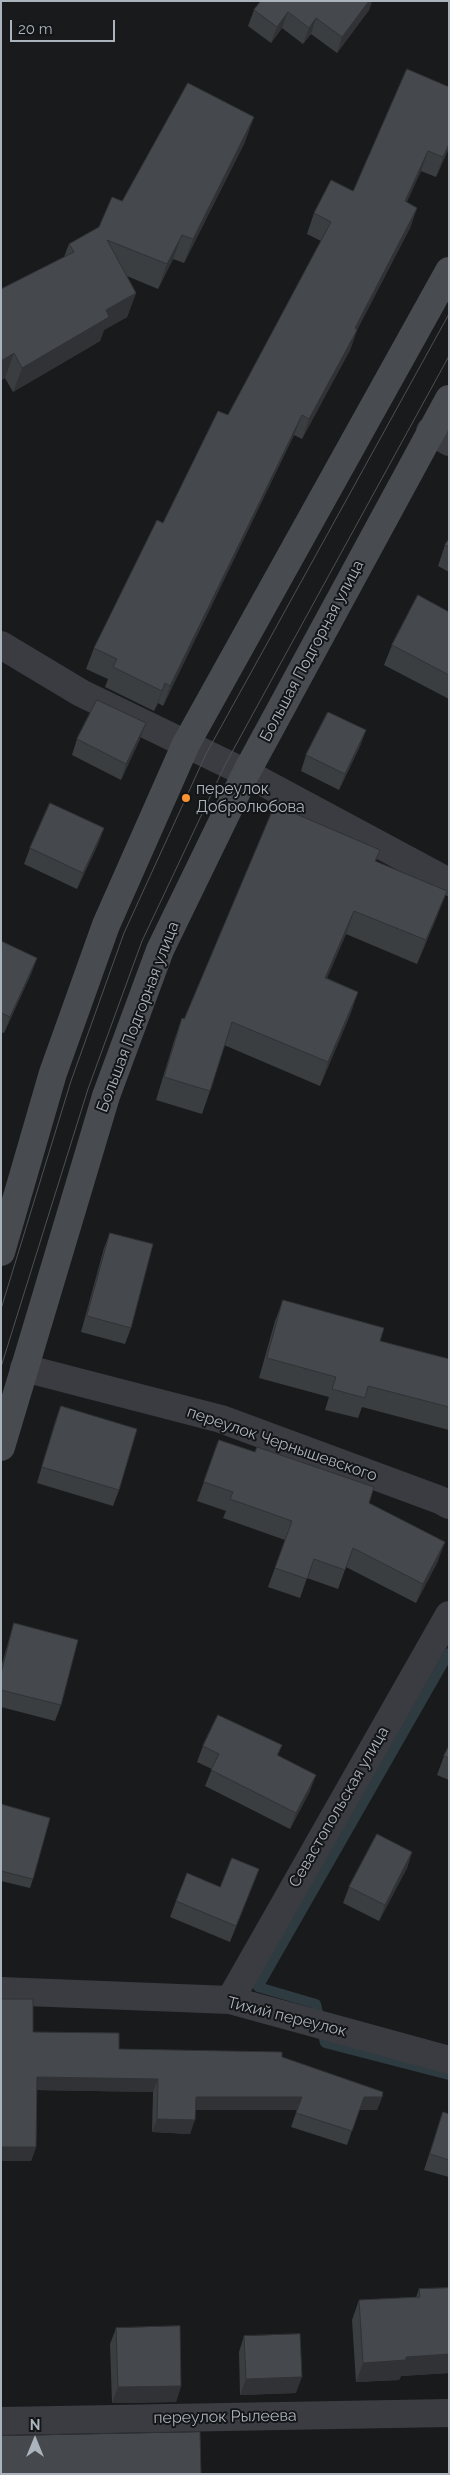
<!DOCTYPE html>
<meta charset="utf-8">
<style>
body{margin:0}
#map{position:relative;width:450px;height:2475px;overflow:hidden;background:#191a1c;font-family:Raleway,sans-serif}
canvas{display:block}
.frame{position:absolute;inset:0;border:2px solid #abb3bc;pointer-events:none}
.north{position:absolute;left:10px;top:2415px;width:50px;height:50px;-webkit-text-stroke:4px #141517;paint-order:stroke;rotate:0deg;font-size:14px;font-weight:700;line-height:20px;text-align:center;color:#abb3bc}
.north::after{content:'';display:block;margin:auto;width:18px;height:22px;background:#abb3bc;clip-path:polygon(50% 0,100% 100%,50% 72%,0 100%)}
.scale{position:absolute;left:10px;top:20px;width:105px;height:22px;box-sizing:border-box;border:2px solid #abb3bc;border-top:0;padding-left:6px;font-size:15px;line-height:18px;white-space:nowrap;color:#abb3bc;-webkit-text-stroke:4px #141517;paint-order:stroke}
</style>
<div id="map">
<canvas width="450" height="2475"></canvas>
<div class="frame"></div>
<div class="north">N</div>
<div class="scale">20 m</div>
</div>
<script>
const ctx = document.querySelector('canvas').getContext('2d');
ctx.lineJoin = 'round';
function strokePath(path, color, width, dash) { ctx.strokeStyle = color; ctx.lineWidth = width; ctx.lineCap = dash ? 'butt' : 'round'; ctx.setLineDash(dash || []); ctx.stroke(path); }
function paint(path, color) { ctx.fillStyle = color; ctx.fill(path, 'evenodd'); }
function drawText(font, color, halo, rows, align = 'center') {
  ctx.font = font + ' Raleway,sans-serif'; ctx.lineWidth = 4; ctx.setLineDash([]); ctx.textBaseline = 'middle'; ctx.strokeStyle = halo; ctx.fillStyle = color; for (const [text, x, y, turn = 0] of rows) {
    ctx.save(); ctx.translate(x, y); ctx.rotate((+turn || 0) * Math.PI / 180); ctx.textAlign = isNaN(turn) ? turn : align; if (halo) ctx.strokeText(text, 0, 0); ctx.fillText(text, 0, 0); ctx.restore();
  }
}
const stream = new Path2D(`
 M 449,1653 L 258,1987 L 316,2004 L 325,2043 L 449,2075`);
const minor = new Path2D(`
 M 430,431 L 449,442
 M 1,645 L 81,693 L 246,773 L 449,882
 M 24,1368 L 221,1419 L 440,1500 L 449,1505
 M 1,1991 L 230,2000 L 449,2060
 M 230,2000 L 449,1615
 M 1,2421 L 449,2413`);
const secondary = new Path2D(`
 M 1,1252 L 53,1073 L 106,925 L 186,744 L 449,271
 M 1,1447 L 106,1096 L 160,950 L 246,773 L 449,399`);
const tram = new Path2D(`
 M 1,1309 L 71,1081 L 124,933 L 206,754 L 449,314
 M 1,1367 L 88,1089 L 142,941 L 226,763 L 449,356`);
const wall = new Path2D(`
 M 258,1 L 372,1 L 369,10 L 337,53 L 311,34 L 303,44 L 282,28 L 271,43 L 248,26 L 254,10 L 260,2 Z
 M 449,87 L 449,148 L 436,177 L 421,171 L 406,202 L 417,208 L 410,228 L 357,330 L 350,350 L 302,439 L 294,435 L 163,706 L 158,703 L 154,711 L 105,687 L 108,679 L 86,669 L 94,648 L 163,523 L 228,415 L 321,241 L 307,234 L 314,213 L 353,191 Z
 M 245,142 L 184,263 L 173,259 L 158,289 L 127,276 L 136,293 L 127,317 L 104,330 L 100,341 L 13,392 L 5,378 L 1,380 L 1,289 L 64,257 L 69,244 L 99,227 L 122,201 Z
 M 449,539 L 449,572 L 438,566 L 445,545 Z
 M 449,612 L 449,699 L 384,665 L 392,645 Z
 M 366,730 L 360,746 L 339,790 L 301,771 L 306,755 Z
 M 77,739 L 140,739 L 121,780 L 72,755 Z
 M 104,828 L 98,844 L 77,889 L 24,864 L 30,848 Z
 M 380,850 L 376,861 L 438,914 L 417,964 L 346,934 L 327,978 L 358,992 L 350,1015 L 320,1086 L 224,1045 L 210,1091 L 202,1114 L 156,1100 L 174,1041 L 182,1018 L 184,1019 Z
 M 1,941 L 37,958 L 31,974 L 4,1033 L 1,1032 Z
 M 110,1233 L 131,1328 L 125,1344 L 81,1332 L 104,1248 Z
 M 283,1300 L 380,1341 L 449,1359 L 449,1430 L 362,1407 L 358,1418 L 325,1410 L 329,1397 L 259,1378 L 275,1321 Z
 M 61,1406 L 119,1490 L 113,1506 L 37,1483 L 55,1422 Z
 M 219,1440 L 369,1503 L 438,1561 L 416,1603 L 346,1567 L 338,1589 L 307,1578 L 300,1598 L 268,1587 L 285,1540 L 223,1518 L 226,1511 L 197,1501 Z
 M 14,1623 L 61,1705 L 55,1721 L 1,1707 L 1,1668 L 9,1639 Z
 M 282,1745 L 278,1755 L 310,1791 L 290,1829 L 205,1786 L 212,1769 L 197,1762 L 203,1746 Z
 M 449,1746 L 449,1780 L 437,1775 L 444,1756 Z
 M 1,1804 L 33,1879 L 30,1888 L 1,1881 Z
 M 412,1852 L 407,1868 L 379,1921 L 343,1903 L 349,1887 Z
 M 259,1869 L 230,1942 L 170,1917 L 176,1901 L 220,1887 Z
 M 33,2032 L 119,2049 L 282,2057 L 382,2097 L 377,2110 L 359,2110 L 347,2145 L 291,2127 L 297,2110 L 196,2110 L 190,2134 L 152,2132 L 153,2092 L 37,2090 L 36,2147 L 31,2161 Z
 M 443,2112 L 449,2114 L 449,2177 L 424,2170 Z
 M 449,2288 L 449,2373 L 401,2376 L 399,2380 L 356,2382 L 352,2320 L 359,2300 L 416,2297 L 419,2289 Z
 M 116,2328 L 181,2386 L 176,2402 L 112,2403 L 110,2344 Z
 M 244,2336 L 296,2393 L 240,2395 L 239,2352 Z`);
const shadedWall = new Path2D(`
 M 369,1 L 372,1 L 369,10 L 337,53 L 342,37 Z
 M 288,12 L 282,28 L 271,43 L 277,27 Z
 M 316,18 L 311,34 L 303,44 L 309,28 Z
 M 254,117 L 245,142 L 184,263 L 193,239 Z
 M 449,144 L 449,148 L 436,177 L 443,157 Z
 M 428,151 L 421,171 L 398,222 L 405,201 Z
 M 417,208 L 410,228 L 357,330 L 350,350 L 302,439 L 309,419 Z
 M 182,235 L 173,259 L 158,289 L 167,264 Z
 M 136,293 L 127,317 L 104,330 L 100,341 L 13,392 L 22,368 L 106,310 Z
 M 14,353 L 5,378 L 1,380 L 1,361 Z
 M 302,415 L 294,435 L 163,706 L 170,686 Z
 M 165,683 L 158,703 L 154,711 L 162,691 Z
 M 146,723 L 140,739 L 121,780 L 126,764 Z
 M 366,730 L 360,746 L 339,790 L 345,774 Z
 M 104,828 L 98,844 L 77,889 L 83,873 Z
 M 447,891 L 438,914 L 417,964 L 426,940 Z
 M 354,911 L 346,934 L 317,1001 L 325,978 Z
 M 37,958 L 31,974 L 4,1033 L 10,1017 Z
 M 358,992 L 350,1015 L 320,1086 L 328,1062 Z
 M 445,1542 L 438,1561 L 416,1603 L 423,1584 Z
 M 316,1775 L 310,1791 L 290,1829 L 296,1813 Z
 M 412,1852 L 407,1868 L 379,1921 L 385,1905 Z
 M 259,1869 L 253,1885 L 230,1942 L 236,1926 Z
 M 37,2077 L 158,2079 L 153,2092 L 32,2090 Z
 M 196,2097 L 302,2097 L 297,2110 L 191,2110 Z
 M 364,2097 L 382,2097 L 377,2110 L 359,2110 Z
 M 157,2119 L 195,2120 L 190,2134 L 152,2132 Z
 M 1,2147 L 36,2147 L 31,2161 L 1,2161 Z
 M 449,2354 L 449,2373 L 401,2376 L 399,2380 L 356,2382 L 363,2363 L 406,2357 Z
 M 302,2377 L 296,2393 L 240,2395 L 246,2379 Z
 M 181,2386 L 176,2402 L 112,2403 L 118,2387 Z`);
const building = new Path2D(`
 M 261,1 L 369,1 L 342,37 L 316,18 L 309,28 L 288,12 L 277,27 L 254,10 Z
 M 407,69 L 449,87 L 449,144 L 443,157 L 428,151 L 405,201 L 417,208 L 355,328 L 357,330 L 309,419 L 302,415 L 170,686 L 165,683 L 162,691 L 113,667 L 117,659 L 94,648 L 157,520 L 163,523 L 218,411 L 228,415 L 331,222 L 314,213 L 331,180 L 353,191 Z
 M 188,83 L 254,117 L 193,239 L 182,235 L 167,264 L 107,240 L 136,293 L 106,310 L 109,317 L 22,368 L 14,353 L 1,361 L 1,289 L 74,252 L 69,244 L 99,227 L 112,197 L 122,201 Z
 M 449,539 L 449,547 L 445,545 Z
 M 418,595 L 449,612 L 449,675 L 392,645 Z
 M 97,700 L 146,723 L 126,764 L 77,739 Z
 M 328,712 L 366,730 L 345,774 L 306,755 Z
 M 50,803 L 104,828 L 83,873 L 30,848 Z
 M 275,805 L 380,850 L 375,861 L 447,891 L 426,940 L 354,911 L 325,978 L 358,992 L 328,1062 L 232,1022 L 210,1091 L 164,1077 L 182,1018 L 184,1019 Z
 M 1,941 L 37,958 L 10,1017 L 1,1013 Z
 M 110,1233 L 153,1244 L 131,1328 L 87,1316 Z
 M 283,1300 L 384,1328 L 380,1341 L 449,1359 L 449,1407 L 368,1386 L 365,1398 L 332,1389 L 336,1377 L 267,1358 Z
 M 61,1406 L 137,1429 L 119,1490 L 42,1467 Z
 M 219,1440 L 255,1452 L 257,1447 L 374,1487 L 369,1503 L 445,1542 L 423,1584 L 353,1548 L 345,1570 L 314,1559 L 307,1579 L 275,1568 L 292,1521 L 230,1499 L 233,1492 L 204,1482 Z
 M 14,1623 L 78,1640 L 61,1705 L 1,1690 L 1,1674 Z
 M 218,1715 L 282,1745 L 277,1755 L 316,1775 L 296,1813 L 211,1770 L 219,1754 L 203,1746 Z
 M 449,1746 L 449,1758 L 444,1756 Z
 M 1,1804 L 50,1818 L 33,1879 L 1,1871 Z
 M 377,1834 L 412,1852 L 385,1905 L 349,1887 Z
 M 232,1858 L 259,1869 L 236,1926 L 176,1901 L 187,1873 L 220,1887 Z
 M 1,1999 L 33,1999 L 33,2032 L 119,2033 L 119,2049 L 282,2052 L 282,2057 L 383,2092 L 382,2097 L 364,2097 L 352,2131 L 296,2113 L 302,2097 L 196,2097 L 195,2120 L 157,2119 L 158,2079 L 37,2077 L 36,2147 L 1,2147 Z
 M 443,2112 L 449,2114 L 449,2160 L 430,2154 Z
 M 449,2288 L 449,2354 L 406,2357 L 406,2360 L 363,2363 L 359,2300 L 420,2297 L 419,2289 Z
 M 180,2326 L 181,2386 L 118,2387 L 116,2328 Z
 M 300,2334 L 302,2377 L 246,2379 L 244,2336 Z
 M 200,2432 L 201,2474 L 1,2474 L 1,2436 Z`);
const markers = [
 [186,798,5,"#fa9333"]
];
const streetNames = [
 ["Большая Подгорная улица",312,651,-62],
 ["Большая Подгорная улица",138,1017,-69],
 ["переулок Чернышевского",282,1444,19],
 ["Севастопольская улица",339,1807,-60],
 ["Тихий переулок",287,2017,14],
 ["переулок Рылеева",225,2417,-1]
];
const poiNames = [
 ["переулок",196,789],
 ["Добролюбова",196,807]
];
strokePath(stream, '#2e3c41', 10);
strokePath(minor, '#3a3c41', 28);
strokePath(secondary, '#484c51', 28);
strokePath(tram, '#4d5156', 1);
paint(wall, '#3b3e41');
paint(shadedWall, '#303235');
paint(building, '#45484c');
strokePath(building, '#303235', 1);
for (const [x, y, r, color] of markers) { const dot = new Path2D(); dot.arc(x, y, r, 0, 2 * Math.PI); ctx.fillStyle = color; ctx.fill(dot); strokePath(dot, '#141517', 2); }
drawText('16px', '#abb3bc', '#141517', streetNames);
drawText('16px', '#abb3bc', '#141517', poiNames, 'left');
</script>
